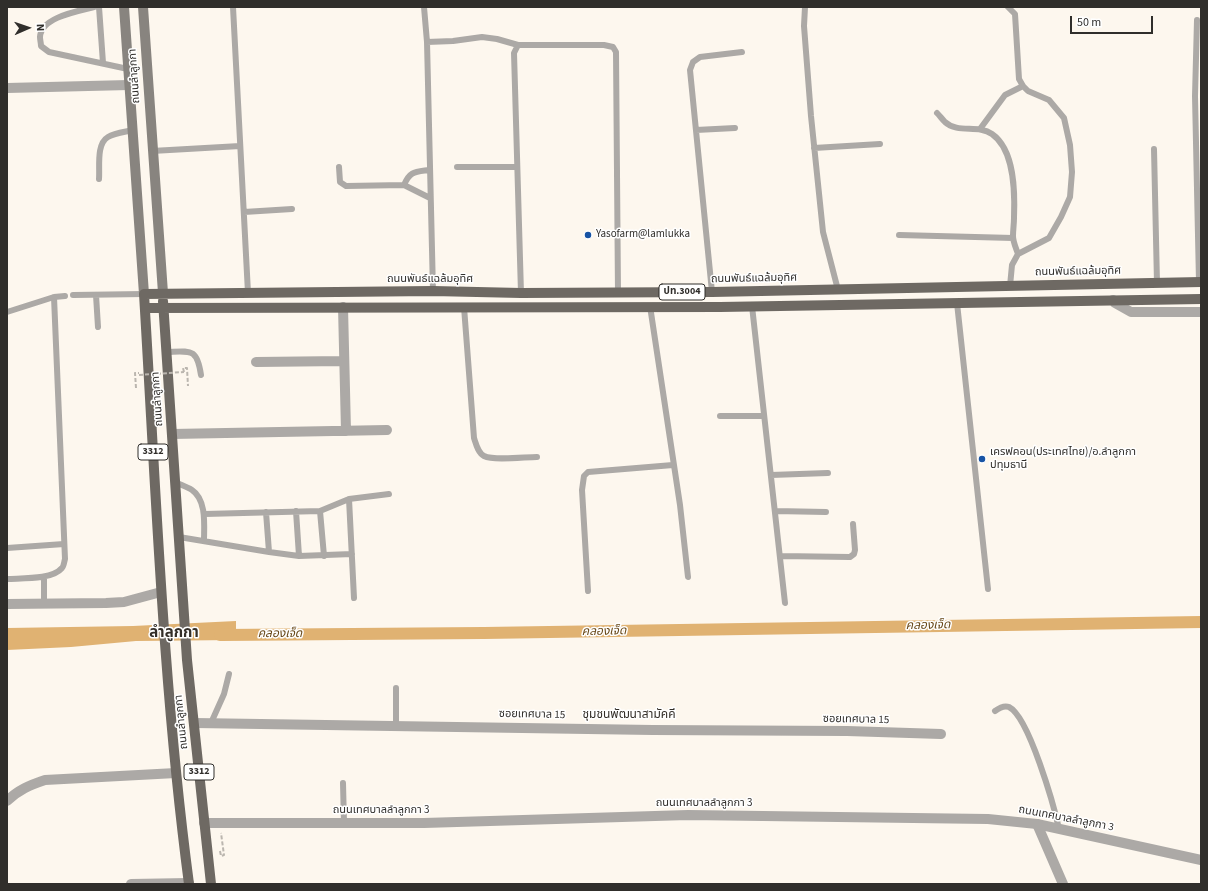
<!DOCTYPE html>
<meta charset="utf-8">
<style>
body{margin:0}
#map{position:relative;width:1208px;height:891px;overflow:hidden;background:#fdf7ee;font-family:"Source Sans 3",sans-serif}
canvas{display:block}
.frame{position:absolute;inset:0;border:8px solid #302e2b;pointer-events:none}
.north{position:absolute;left:8px;top:8px;width:40px;height:40px;-webkit-text-stroke:3px #fff;paint-order:stroke;rotate:88deg;font-size:11px;font-weight:700;line-height:16px;text-align:center;color:#302e2b}
.north::after{content:'';display:block;margin:auto;width:14px;height:18px;background:#302e2b;clip-path:polygon(50% 0,100% 100%,50% 72%,0 100%)}
.scale{position:absolute;left:1070px;top:16px;width:83px;height:18px;box-sizing:border-box;border:2px solid #302e2b;border-top:0;padding-left:5px;font-size:12px;line-height:14px;white-space:nowrap;color:#302e2b;-webkit-text-stroke:3px #fff;paint-order:stroke}
</style>
<div id="map">
<canvas width="1208" height="891"></canvas>
<div class="frame"></div>
<div class="north">N</div>
<div class="scale">50 m</div>
</div>
<script>
const ctx = document.querySelector('canvas').getContext('2d');
ctx.lineJoin = 'round';
function paint(path, color) { ctx.fillStyle = color; ctx.fill(path, 'evenodd'); }
function strokePath(path, color, width, dash) { ctx.strokeStyle = color; ctx.lineWidth = width; ctx.lineCap = dash ? 'butt' : 'round'; ctx.setLineDash(dash || []); ctx.stroke(path); }
function drawText(font, color, halo, rows, align = 'center') {
  ctx.font = font + ' "Source Sans 3","Noto Sans Thai",sans-serif'; ctx.lineWidth = 3; ctx.setLineDash([]); ctx.textBaseline = 'middle'; ctx.strokeStyle = halo; ctx.fillStyle = color; for (const [text, x, y, turn = 0] of rows) {
    ctx.save(); ctx.translate(x, y); ctx.rotate((+turn || 0) * Math.PI / 180); ctx.textAlign = isNaN(turn) ? turn : align; if (halo) ctx.strokeText(text, 0, 0); ctx.fillText(text, 0, 0); ctx.restore();
  }
}
const water = new Path2D(`
 M 236,621 L 236,640 L 136,641 L 71,647 L 7,650 L 7,628 L 133,626 Z`);
const canal = new Path2D(`
 M 220,635 L 484,633 L 1201,622`);
const path = new Path2D(`
 M 184,372 L 183,368 L 187,368 L 188,386
 M 136,388 L 135,373 L 139,373
 M 220,851 L 221,856 L 224,855 L 221,833`);
const service = new Path2D(`
 M 94,7 C 79,11 41,17 40,37 C 40,40 41,43 41,46 L 49,52 L 128,69
 M 99,7 L 103,63
 M 233,7 L 248,293
 M 424,7 L 427,42 L 433,291
 M 805,7 L 804,26 L 811,116 L 823,232 L 838,290
 M 1008,7 L 1015,14 L 1019,79 L 1023,86 L 1028,91 L 1049,100 L 1064,118 L 1070,145 L 1072,172 L 1070,197 L 1061,217 L 1049,238 L 1018,254 L 1012,265 L 1010,286
 M 1197,20 L 1195,96 L 1199,282
 M 427,42 L 453,41 L 482,37 L 497,39 L 518,45 L 604,45 L 613,47 L 616,52 L 618,293
 M 518,45 L 514,53 L 521,293
 M 937,113 C 940,116 942,119 945,122 C 958,134 978,124 992,134 C 1015,150 1015,193 1014,218 C 1014,224 1013,230 1013,236 C 1013,242 1016,248 1018,254
 M 980,129 L 1005,95 L 1023,86
 M 696,130 L 735,128
 M 814,148 L 880,144
 M 1154,149 L 1157,283
 M 152,151 L 240,146
 M 339,167 L 340,182 L 346,186 L 404,185 L 430,198
 M 457,167 L 517,167
 M 99,179 C 100,167 96,144 108,137 C 115,133 125,132 133,130
 M 404,185 C 410,171 415,172 429,170
 M 244,212 L 292,209
 M 899,235 L 1013,238
 M 712,292 L 690,70 L 693,62 L 700,57 L 742,52
 M 73,295 L 144,294
 M 96,295 L 98,327
 M 957,303 L 988,589
 M 650,306 L 680,505 L 688,577
 M 752,306 L 785,603
 M 464,307 L 474,438 C 476,444 478,453 484,456 C 494,461 525,457 537,457
 M 7,312 L 54,297 L 65,296
 M 167,352 C 191,351 197,348 201,375
 M 720,416 L 764,416
 M 771,475 L 828,473
 M 175,482 C 181,485 187,487 192,490 C 207,500 204,526 204,541
 M 349,499 L 354,598
 M 296,511 L 299,556
 M 320,511 L 324,556
 M 775,511 L 826,512
 M 266,512 L 269,552
 M 205,514 L 320,511 L 349,499 L 389,494
 M 179,537 L 269,552 L 299,556 L 352,554
 M 7,548 L 64,544
 M 780,556 L 850,557 L 854,554 L 855,550 L 853,524
 M 7,579 C 22,578 52,580 62,568 C 64,566 64,562 65,559 L 54,297
 M 588,591 L 582,490 L 584,476 L 588,472 L 673,465
 M 44,605 L 44,577
 M 995,711 C 999,708 1004,705 1009,707 C 1029,717 1054,806 1059,829
 M 211,723 L 224,694 L 229,674
 M 396,725 L 396,688
 M 343,783 L 344,823`);
const minor = new Path2D(`
 M 7,88 L 129,85
 M 1113,300 L 1115,303 L 1131,312 L 1201,312
 M 343,307 L 346,431
 M 256,362 L 344,361
 M 172,434 L 387,430
 M 7,604 L 106,603 L 124,602 L 161,592
 M 195,723 L 653,730 L 847,731 L 941,734
 M 7,801 C 18,790 30,785 45,780 L 176,773
 M 1037,824 L 1063,884
 M 131,884 L 189,883`);
const tertiary = new Path2D(`
 M 204,823 L 424,823 L 688,815 L 988,819 L 1037,824 L 1201,860`);
const secondary = new Path2D(`
 M 124,7 L 144,294
 M 143,7 L 163,293`);
const primary = new Path2D(`
 M 163,301 L 187,660 L 211,884
 M 145,308 L 720,307 L 1201,299
 M 189,884 C 163,688 156,491 144,294 L 433,291 L 521,293 L 712,292 L 1201,282`);
const pathBridge = new Path2D(`
 M 139,375 L 184,372`);
const markers = [
 [588,235,4,"#1753a4"],
 [982,459,4,"#1753a4"]
];
const shields = [
 [682,292,46],
 [153,452,30],
 [199,772,30]
];
const shieldNames = [
 ["ปท.3004",682,292],
 ["3312",153,452],
 ["3312",199,772]
];
const streetNames = [
 ["ถนนลำลูกกา",135,76,-94],
 ["ถนนพันธ์แฉล้มอุทิศ",1078,272,-1],
 ["ถนนพันธ์แฉล้มอุทิศ",754,279,-1],
 ["ถนนพันธ์แฉล้มอุทิศ",430,280],
 ["ถนนลำลูกกา",158,399,-94],
 ["ซอยเทศบาล 15",532,715,1],
 ["ซอยเทศบาล 15",856,720,1],
 ["ถนนลำลูกกา",182,722,-96],
 ["ถนนเทศบาลลำลูกกา 3",704,804],
 ["ถนนเทศบาลลำลูกกา 3",381,811],
 ["ถนนเทศบาลลำลูกกา 3",1066,819,11]
];
const poiNames = [
 ["Yasofarm@lamlukka",596,235],
 ["เครฟคอน(ประเทศไทย)/อ.ลำลูกกา",990,453],
 ["ปทุมธานี",990,466]
];
const waterNames = [
 ["คลองเจ็ด",928,626,-1],
 ["คลองเจ็ด",604,632,-1],
 ["คลองเจ็ด",280,634]
];
const neighbourhoodNames = [
 ["ชุมชนพัฒนาสามัคคี",629,715]
];
const districtNames = [
 ["ลำลูกกา",174,634]
];
paint(water, '#e0b272');
strokePath(canal, '#e0b272', 12);
strokePath(path, '#bbb6af', 2, [4, 2]);
strokePath(service, '#aca9a6', 6);
strokePath(minor, '#aca9a6', 10);
strokePath(tertiary, '#aca9a6', 10);
strokePath(secondary, '#88847f', 10);
strokePath(primary, '#6e6963', 10);
strokePath(pathBridge, '#bbb6af', 2, [4, 2]);
for (const [x, y, r, color] of markers) { const dot = new Path2D(); dot.arc(x, y, r, 0, 2 * Math.PI); ctx.fillStyle = color; ctx.fill(dot); strokePath(dot, '#fff', 1.5); }
for (const [x, y, w] of shields) { const box = new Path2D(); box.roundRect(x - w / 2, y - 8, w, 16, 3); ctx.fillStyle = '#fff'; ctx.fill(box); strokePath(box, '#302e2b', 1); }
drawText('bold 10px', '#302e2b', null, shieldNames);
drawText('11px', '#302e2b', '#fff', streetNames);
drawText('11px', '#302e2b', '#fff', poiNames, 'left');
drawText('italic 12px', '#674717', '#fff', waterNames);
drawText('12px', '#332e28', '#fff', neighbourhoodNames);
drawText('bold 15px', '#332e28', '#fff', districtNames);
</script>
